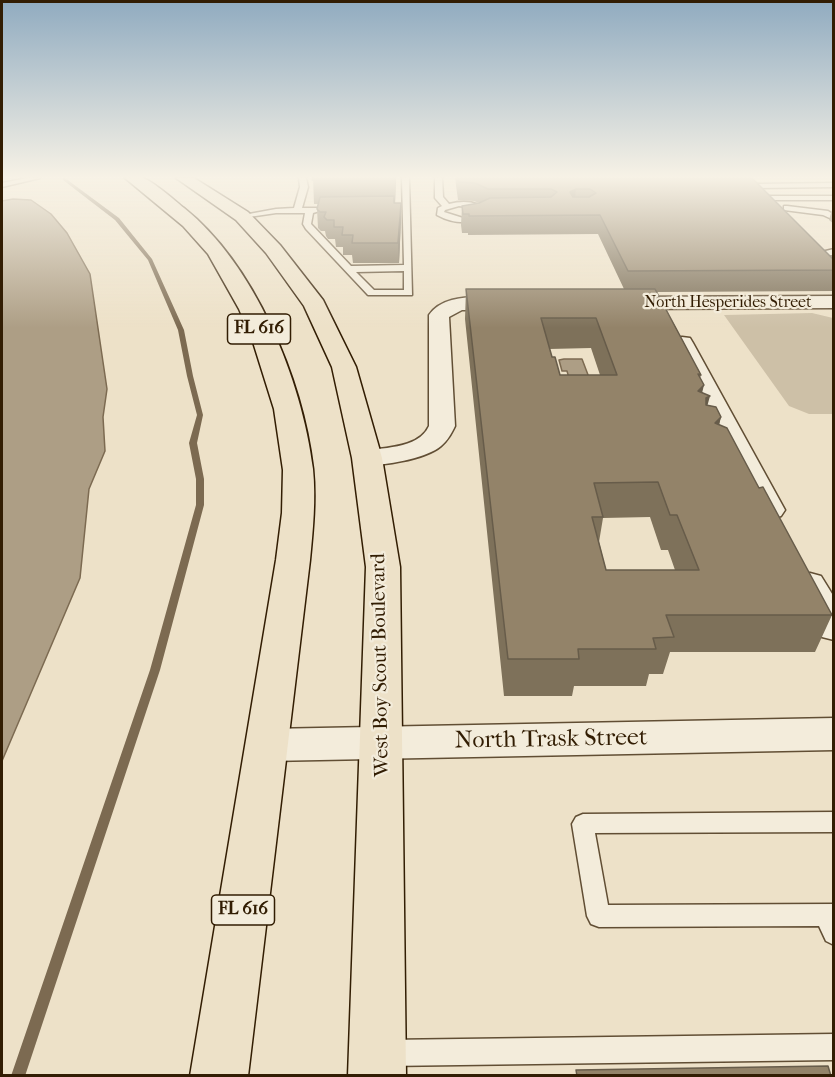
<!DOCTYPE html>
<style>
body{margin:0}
#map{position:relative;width:835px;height:1077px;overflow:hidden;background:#ede1c8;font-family:"IM FELL French Canon",serif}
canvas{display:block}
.frame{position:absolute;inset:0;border:3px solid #321d03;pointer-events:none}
</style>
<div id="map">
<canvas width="835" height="1077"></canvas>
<div class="frame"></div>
</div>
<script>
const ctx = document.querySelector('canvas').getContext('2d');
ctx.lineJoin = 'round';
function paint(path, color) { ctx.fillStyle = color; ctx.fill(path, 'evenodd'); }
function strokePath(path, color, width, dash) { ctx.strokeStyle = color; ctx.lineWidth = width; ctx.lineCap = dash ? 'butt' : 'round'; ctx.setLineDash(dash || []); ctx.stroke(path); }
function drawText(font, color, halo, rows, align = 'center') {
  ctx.font = font + ' "IM FELL French Canon",serif'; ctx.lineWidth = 4.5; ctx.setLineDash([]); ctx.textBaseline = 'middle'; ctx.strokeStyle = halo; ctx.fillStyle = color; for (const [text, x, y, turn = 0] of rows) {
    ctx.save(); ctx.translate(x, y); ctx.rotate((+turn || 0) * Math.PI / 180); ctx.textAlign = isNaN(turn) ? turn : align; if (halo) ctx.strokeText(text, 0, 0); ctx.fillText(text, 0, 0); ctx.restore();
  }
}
const green = new Path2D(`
 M 812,313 L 833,318 L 833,414 L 809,414 L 789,406 L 724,315 Z`);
const water = new Path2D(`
 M 13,199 L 31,200 L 51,214 L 67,233 L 90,274 L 107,389 L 103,417 L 105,451 L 89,489 L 80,578 L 2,761 L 2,201 Z
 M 564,359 L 582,359 L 593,388 L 570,382 L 567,371 L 562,371 L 559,360 Z`);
const stream = new Path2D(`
 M 63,178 L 65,178 L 119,218 L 152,259 L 184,330 L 193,376 L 203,415 L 197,443 L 204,479 L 204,505 L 160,670 L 25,1076 L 11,1076 L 150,670 L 196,505 L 196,479 L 189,443 L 197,415 L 187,376 L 178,330 L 148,260 L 115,220 L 63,180 Z`);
const service = new Path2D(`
 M 27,178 L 40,178 L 2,187 L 2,183 Z
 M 299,178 L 306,178 L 308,187 L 302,208 L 319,208 L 323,210 L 313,213 L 311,224 L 351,266 L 404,265 L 402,178 L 409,178 L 412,295 L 368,295 L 306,229 L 303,224 L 305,213 L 276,213 L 242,218 L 238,216 L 276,209 L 294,208 L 300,187 ZM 404,271 L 404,290 L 374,290 L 356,272 Z
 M 435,178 L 442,178 L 443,197 L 449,204 C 464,200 479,201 489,213 C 475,226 453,224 437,215 L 438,208 L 442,206 L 435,198 ZM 459,206 L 476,208 L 480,213 L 463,218 L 444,212 L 445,210 Z
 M 834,183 L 834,187 L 755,188 L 751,186 L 755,184 Z
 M 767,196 L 834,196 L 834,200 L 764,200 L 763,198 Z
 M 787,206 L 828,211 L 834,215 L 834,220 L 823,215 L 784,210 L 784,206 Z
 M 834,249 L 834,255 L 821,256 L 817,253 Z
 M 834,812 L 834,832 L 595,833 L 608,905 L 834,904 L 834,945 L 826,941 L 819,926 L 599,927 L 591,924 L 587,916 L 572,824 L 576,817 L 583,814 Z
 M 834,1034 L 834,1060 L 386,1066 L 377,1062 L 373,1053 L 377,1044 L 386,1040 Z`);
const minor = new Path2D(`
 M 834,296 L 834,308 L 624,309 L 617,307 L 614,303 L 617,299 L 624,297 Z
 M 480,297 L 514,300 L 517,304 L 514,308 L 507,310 L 462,310 L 449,317 L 455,426 C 451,434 448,440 441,446 C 426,459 377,468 358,464 L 354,458 L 358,452 C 380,447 418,450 429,426 L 429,315 C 440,299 462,297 480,297 Z
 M 682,337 L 690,338 L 693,343 L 785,510 L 781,516 L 771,519 L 761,516 L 757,510 L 671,343 L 674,338 Z
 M 810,573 L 821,576 L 834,597 L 834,640 L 822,637 L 794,584 L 799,576 Z
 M 834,718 L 834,750 L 268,761 L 254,756 L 249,745 L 254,734 L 268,729 Z`);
const primary = new Path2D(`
 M 125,178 C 130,178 138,176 143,178 C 154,182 174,200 184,208 C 255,265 302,379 313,469 C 316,499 313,530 310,560 L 248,1076 L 190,1076 L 276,560 L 282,513 L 283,470 L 274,409 L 253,342 L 239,309 L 208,254 L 183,226 Z
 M 176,178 L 194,178 L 248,212 L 280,245 L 323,300 L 356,367 L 382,458 L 400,567 L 406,1076 L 348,1076 L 366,567 L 352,458 L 332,367 L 304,306 L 266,253 L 236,220 Z`);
const wall = new Path2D(`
 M 313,178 L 396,178 L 395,203 L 401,221 L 399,263 L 353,263 L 352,255 L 343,255 L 343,247 L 336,247 L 335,239 L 328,239 L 326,236 L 325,231 L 321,231 L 318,228 L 317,209 L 318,204 L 314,204 Z
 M 455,178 L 752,178 L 834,260 L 834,291 L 657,292 L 701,375 L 700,378 L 702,393 L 707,406 L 721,417 L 719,425 L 759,488 L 832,615 L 815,652 L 670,652 L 663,674 L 649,674 L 646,686 L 574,686 L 572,696 L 504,696 L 465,319 L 466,289 L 624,289 L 598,234 L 468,235 L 468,233 L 462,233 L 461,225 L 462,206 L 479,203 L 474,201 L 458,200 ZM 591,348 L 600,375 L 560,375 L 552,357 L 549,349 ZM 650,517 L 661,550 L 668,550 L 675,570 L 606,570 L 599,542 L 603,518 Z
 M 833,206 L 834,224 L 829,220 Z`);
const shadedWall = new Path2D(`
 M 395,178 L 396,178 L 395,206 Z
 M 576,189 L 574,207 L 570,192 Z
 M 401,203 L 401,221 L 399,263 L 398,243 Z
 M 704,385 L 696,418 L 698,391 Z
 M 710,396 L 701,429 L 706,398 Z
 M 721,417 L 712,451 L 715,423 Z`);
const building = new Path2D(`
 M 313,178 L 395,178 L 395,181 L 312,180 Z
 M 458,178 L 752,178 L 834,260 L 834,270 L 628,271 L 600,215 L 469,216 L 469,214 L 463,214 L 462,206 L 479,203 L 490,198 L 551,197 L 557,192 L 551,189 L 488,189 L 475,183 L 459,182 ZM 576,189 L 590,189 L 596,193 L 589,197 L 573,197 L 570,192 Z
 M 394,196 L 394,203 L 401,203 L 398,243 L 352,243 L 353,235 L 342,235 L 343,227 L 334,227 L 334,220 L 327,220 L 324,217 L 326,212 L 320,212 L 317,209 L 320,197 Z
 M 466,289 L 655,289 L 701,375 L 698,374 L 704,385 L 698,391 L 710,396 L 706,398 L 706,405 L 716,407 L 721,417 L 715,423 L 727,428 L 759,488 L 763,487 L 832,615 L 666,615 L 674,637 L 653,638 L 656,649 L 578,649 L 579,659 L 508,659 ZM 541,318 L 596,318 L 617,375 L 560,375 L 555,357 L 552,357 ZM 658,482 L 670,515 L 677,515 L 699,570 L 606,570 L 592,517 L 603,517 L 594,483 Z
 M 828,1066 L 831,1076 L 577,1076 L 576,1070 Z`);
const farStreetnames = [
 ["North Hesperides Street",728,303]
];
const shields = [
 [259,329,63],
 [243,910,63]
];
const shieldNames = [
 ["FL 616",259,329],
 ["FL 616",243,910]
];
const streetNames = [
 ["West Boy Scout Boulevard",381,665,-91]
];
const nearStreetnames = [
 ["North Trask Street",551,740,-1]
];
paint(green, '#cdc0a7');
paint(water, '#ad9e85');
strokePath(water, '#7c6a51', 1.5);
paint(stream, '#7c6a51');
strokePath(service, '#614e34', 3);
strokePath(minor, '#614e34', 3);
strokePath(primary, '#321d03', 3);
paint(service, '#f3ecdb');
paint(minor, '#f3ecdb');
paint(primary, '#ede1c8');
paint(wall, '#7e715a');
paint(shadedWall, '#675c4a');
paint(building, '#938369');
strokePath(building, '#675c4a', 1.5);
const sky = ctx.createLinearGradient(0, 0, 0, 328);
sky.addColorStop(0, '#90abc0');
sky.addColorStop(0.54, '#f7f2e6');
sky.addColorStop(1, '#f7f2e600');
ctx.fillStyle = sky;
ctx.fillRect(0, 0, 835, 328);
drawText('16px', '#321d03', '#f3ecdb', farStreetnames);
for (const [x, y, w] of shields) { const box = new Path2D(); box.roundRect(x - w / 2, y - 15, w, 30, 4.5); ctx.fillStyle = '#f3ecdb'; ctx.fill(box); strokePath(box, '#321d03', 1.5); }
drawText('bold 18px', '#321d03', null, shieldNames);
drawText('20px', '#321d03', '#f3ecdb', streetNames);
drawText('24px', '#321d03', '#f3ecdb', nearStreetnames);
</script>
